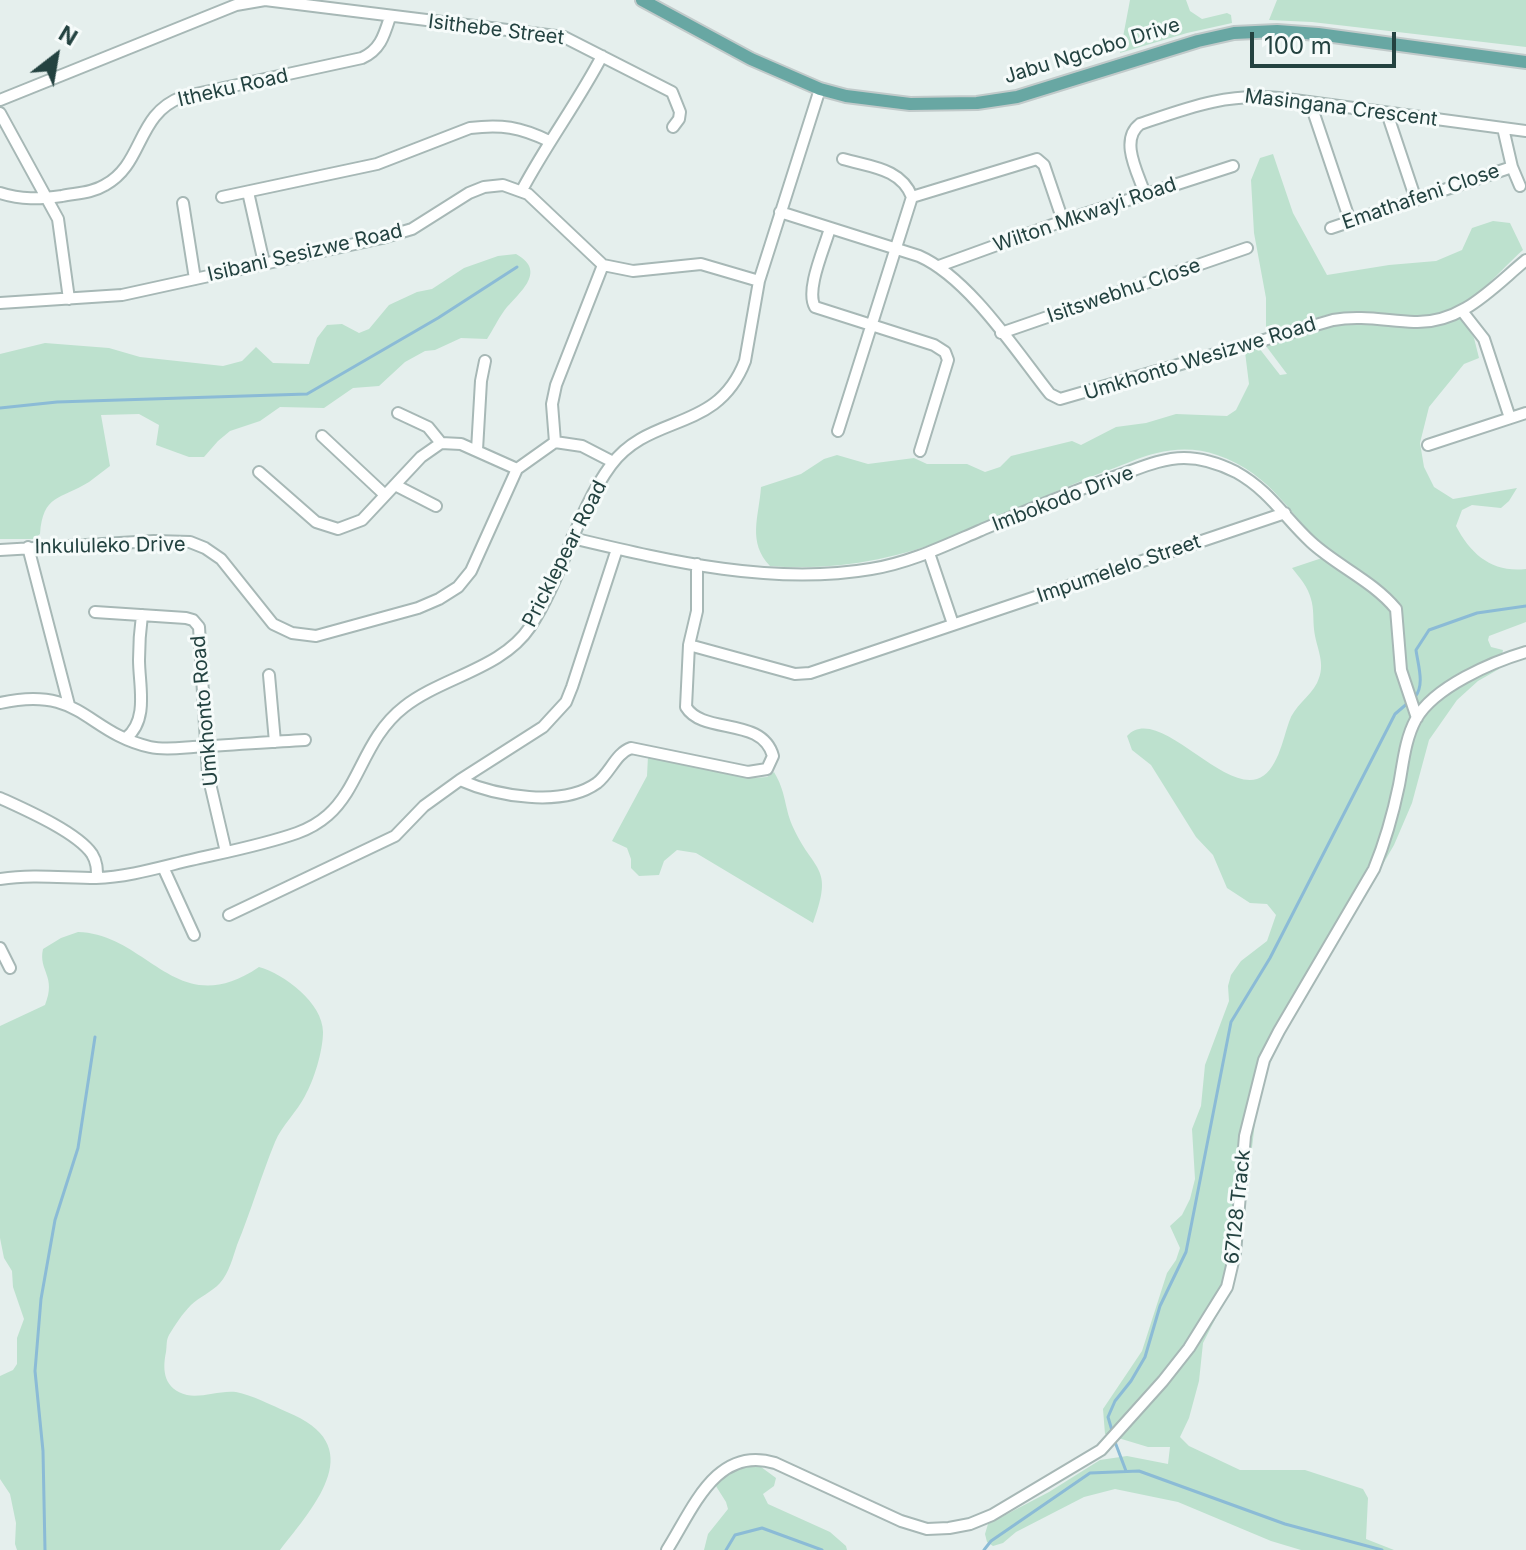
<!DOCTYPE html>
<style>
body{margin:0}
#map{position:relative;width:1526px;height:1550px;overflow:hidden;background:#e5efed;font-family:Inter,sans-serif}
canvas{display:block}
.north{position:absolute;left:16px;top:16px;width:80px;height:80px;-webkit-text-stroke:6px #f6fbfa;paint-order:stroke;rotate:31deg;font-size:22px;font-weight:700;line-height:32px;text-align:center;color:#234240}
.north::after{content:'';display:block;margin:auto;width:28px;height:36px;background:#234240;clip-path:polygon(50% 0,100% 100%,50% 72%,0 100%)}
.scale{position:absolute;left:1250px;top:32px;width:146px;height:36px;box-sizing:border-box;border:4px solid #234240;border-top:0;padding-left:10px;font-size:24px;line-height:28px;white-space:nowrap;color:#234240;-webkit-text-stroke:6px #f6fbfa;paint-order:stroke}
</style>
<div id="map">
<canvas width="1526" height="1550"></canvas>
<div class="north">N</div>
<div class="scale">100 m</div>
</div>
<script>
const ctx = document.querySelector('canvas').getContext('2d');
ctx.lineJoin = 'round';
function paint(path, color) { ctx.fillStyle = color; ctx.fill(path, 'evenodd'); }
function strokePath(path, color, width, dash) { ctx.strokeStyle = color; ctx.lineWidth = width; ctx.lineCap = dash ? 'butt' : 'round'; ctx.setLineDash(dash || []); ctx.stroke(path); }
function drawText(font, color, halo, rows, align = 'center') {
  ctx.font = font + ' Inter,sans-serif'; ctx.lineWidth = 6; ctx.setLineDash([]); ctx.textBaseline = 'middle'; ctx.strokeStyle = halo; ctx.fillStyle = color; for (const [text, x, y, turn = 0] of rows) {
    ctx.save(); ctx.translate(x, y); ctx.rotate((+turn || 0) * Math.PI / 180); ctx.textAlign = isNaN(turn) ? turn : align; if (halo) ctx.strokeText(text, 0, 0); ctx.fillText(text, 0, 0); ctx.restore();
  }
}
const green = new Path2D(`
 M 1130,0 L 1186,0 L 1190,11 L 1202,19 L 1227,13 L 1231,15 L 1232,23 L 1187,33 L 1120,53 Z
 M 1277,0 L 1526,0 L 1526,47 L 1312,22 L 1269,20 Z
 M 1273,154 L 1293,213 L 1327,275 L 1389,265 L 1436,261 L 1462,250 L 1472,228 L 1493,221 L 1510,223 L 1523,250 C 1500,270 1477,301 1447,312 C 1415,324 1382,310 1349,312 C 1321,313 1293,326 1266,334 L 1266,298 L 1254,233 L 1251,180 L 1260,158 Z
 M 516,254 C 549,272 517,294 504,311 C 498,319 493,330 487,339 L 461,338 L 435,350 L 425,351 L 405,362 L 379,386 L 353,388 L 324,408 L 280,407 L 260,421 L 230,431 L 218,441 L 204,457 L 189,457 L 156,445 L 159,425 L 139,414 L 101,415 L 110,466 C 103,471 96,477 89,482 C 60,500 43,494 40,534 L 34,539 L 0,539 L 0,354 L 45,343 L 109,348 L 140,357 L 223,366 L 242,361 L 256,347 L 273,363 L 309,364 L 317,338 L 327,325 L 342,324 L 359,333 L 369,329 L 389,305 L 417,292 L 432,289 L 464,268 L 498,256 Z
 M 1461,317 L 1474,338 L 1479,358 L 1464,364 L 1429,407 L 1420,443 L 1424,467 L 1434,487 L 1453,499 L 1517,488 L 1509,501 L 1501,508 L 1472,505 L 1462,510 L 1456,526 C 1471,555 1493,573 1526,569 L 1526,622 L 1489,636 L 1488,640 L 1491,647 L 1503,650 L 1499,669 L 1478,681 L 1457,700 L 1429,740 L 1412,803 L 1394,845 L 1280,1042 L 1265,1074 L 1256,1114 L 1238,1264 L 1229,1292 L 1203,1343 L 1199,1381 L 1189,1418 L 1180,1437 L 1189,1446 L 1240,1470 L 1305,1470 L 1363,1489 L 1368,1498 L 1366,1539 L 1394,1550 L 1301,1550 L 1271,1541 L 1178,1502 L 1115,1489 L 1084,1497 L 1016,1532 L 1003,1543 L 993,1546 L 987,1542 L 985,1534 L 988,1524 L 1049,1492 L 1100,1460 L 1127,1456 L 1168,1464 L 1170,1447 L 1148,1447 L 1105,1434 L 1103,1409 L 1142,1351 L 1167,1273 L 1176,1260 L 1180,1248 L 1170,1226 L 1182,1215 L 1190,1199 L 1195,1179 L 1192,1129 L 1201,1106 L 1205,1065 L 1229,1001 L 1228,986 L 1231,975 L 1241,961 L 1267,941 L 1276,915 L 1267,904 L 1250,903 L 1227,888 L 1213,855 L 1196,837 L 1151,765 L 1132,750 L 1127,736 C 1157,703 1219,790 1257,779 C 1277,773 1283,739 1289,722 C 1294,706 1310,697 1317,683 C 1327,663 1316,649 1314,629 C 1313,619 1314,609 1311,599 C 1308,587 1300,578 1292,568 L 1322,558 L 1331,553 C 1290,517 1273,474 1217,455 C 1198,448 1176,448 1157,453 C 1143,456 1130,462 1117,467 C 1061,487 1009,514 954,536 C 895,560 833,571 770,566 C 747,542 759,517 761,487 L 801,474 L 824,459 L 837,455 L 868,464 L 914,458 L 927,464 L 967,464 L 985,472 L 1000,467 L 1011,456 L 1072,441 L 1081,445 L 1116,427 L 1146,423 L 1176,414 L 1227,416 L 1236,410 L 1249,384 L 1245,352 L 1259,348 L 1280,375 L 1287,374 L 1266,346 C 1293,337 1322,324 1350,323 C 1392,321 1421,336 1461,317 Z
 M 648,756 L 754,778 L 767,777 L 774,772 C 786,792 784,805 792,825 C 813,873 835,864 813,923 L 696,853 L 677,850 L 664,861 L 659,875 L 639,876 L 631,868 L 631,859 L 627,848 L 612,841 L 647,776 Z
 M 78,932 C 149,934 176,1023 259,967 C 284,974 323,1003 323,1032 C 323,1051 314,1080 305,1096 C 297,1112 282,1125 275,1142 C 261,1176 251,1211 237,1245 C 233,1257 229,1273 220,1283 C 212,1292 199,1297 191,1305 C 183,1313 175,1325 169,1335 C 166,1340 167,1346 166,1352 C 162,1371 164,1389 187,1395 C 202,1398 220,1390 236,1392 C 252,1395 271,1405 287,1412 C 369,1445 317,1503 280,1550 L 17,1550 L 15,1544 L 16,1523 L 10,1494 L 0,1479 L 0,1376 L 13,1370 L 17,1364 L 17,1338 L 24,1319 L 13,1287 L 12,1271 L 4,1258 L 0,1238 L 0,1026 L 45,1005 C 57,976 38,971 43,949 L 61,938 Z
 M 757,1464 L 776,1478 L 774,1486 L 763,1494 L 768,1504 L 830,1532 L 846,1546 L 847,1550 L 704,1550 L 708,1534 L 728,1509 L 726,1502 L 714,1483 L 733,1466 Z`);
const stream = new Path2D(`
 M 0,408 L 57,402 L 307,394 L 438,318 L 517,267
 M 1415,697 C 1425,685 1418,665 1416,650 L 1429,630 L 1477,613 L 1526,606
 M 1113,1434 L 1108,1417 L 1115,1401 L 1131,1381 L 1145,1357 L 1160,1306 L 1186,1252 L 1231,1022 L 1270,958 L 1395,714 L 1409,702
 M 1115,1442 L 1126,1471
 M 45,1550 L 43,1451 L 35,1371 L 41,1299 L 55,1220 L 78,1148 L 95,1037
 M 726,1550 L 735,1535 L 762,1528 L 822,1550
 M 984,1550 L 991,1541 L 1090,1473 L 1139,1471 L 1285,1524 L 1382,1550`);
const minor = new Path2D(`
 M 0,100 L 236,5 L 265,0 L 564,37 L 672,92 L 680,112 L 679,119 L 673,127
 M 1310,102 L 1350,221
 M 0,113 L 58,219 L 69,299
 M 1387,113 L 1416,200
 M 1512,167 L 1520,186
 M 522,190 C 547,143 578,102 602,56
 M 248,192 L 264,263
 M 0,193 C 21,200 40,199 62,196 C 77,193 92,193 105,185 C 144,164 136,114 182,97 L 362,58 C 380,50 384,36 390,17
 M 1145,194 C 1138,173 1119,140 1140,124 C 1190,107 1226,93 1279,98 L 1526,131
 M 222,197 L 377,164 L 470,128 C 501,124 520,127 549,141
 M 912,197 L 1037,159 L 1044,165 L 1063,221
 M 183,203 L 195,279
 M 780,212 L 919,256 C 969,278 1016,351 1050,394 L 1060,399 L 1333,320 C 1361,315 1387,321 1414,322 C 1462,324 1493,287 1526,260
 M 830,228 C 825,247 805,290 815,307 L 934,345 L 945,352 L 948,360 L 920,451
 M 1331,228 L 1512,167 L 1503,128
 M 939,266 L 1063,221 L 1233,166
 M 0,303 L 122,295 L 382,238 L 412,229 L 469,193 L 484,187 L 503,185 L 528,194 L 603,265 L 633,271 L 701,264 L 759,281
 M 1462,311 L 1484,339 L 1510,418
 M 1001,333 L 1247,248
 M 398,413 L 428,427 L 441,443
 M 838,431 L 912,197 C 901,168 870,167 843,159
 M 322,436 L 385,495
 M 555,442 L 552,404 L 556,385 L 603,265
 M 1428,445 L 1526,413
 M 477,450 L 481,381 L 485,361
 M 259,472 L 316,522 L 338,529 L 362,520 L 421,457 L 441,443 L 461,444 L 517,469
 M 395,485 L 436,506
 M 572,538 C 669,561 772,586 871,569 C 909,563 944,546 979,531 C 1026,511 1072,491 1120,475 C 1140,468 1162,458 1184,458 C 1202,458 1220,464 1236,472 C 1270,491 1284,517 1311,542 C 1337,566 1373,581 1396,609 L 1401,670 L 1417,718
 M 28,547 L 69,705
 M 0,550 L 154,541 L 190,542 L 205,548 L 221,559 L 273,624 L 292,633 L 316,636 L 418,608 L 439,599 L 458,587 L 471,571 L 517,469 L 555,442 L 582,446 L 613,462
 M 929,553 L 953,624
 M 95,612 L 186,618 L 193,620 L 199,627 L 208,775 L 226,852
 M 689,645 L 795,674 L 810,673 L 1285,513
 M 269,675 L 275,742
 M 0,703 C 82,685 85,732 150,747 C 164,750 179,748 193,747 C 231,745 268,742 305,740
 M 126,738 C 149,720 139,685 139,660 C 139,644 140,630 142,615
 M 460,780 C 496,796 562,808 597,783 C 610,773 616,753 631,748 L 748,772 L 767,769 L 773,756 C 762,716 703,735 686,707 L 689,645 L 697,611 L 697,564
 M 0,798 C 24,809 77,832 92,854 C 97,862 97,869 97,878
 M 163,867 L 194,935
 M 0,879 C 33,874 64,878 96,878 C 128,877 161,867 191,860 C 226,852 263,845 297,833 C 308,829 319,823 328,815 C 360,787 364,738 404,707 C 442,677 502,669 530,627 C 563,577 575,514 611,465 C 651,412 717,434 745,361 L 759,281 L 820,89
 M 229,915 L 395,836 L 424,806 L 460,780 L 543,727 L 566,702 L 572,687 L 617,549
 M 0,948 L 10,968
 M 667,1550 C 693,1509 716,1445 775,1463 L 901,1521 L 927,1529 L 949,1528 L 970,1524 L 992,1515 L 1101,1450 L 1163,1381 L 1189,1348 L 1227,1287 L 1235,1253 L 1245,1136 L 1264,1060 L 1279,1031 L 1374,869 C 1385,842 1393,814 1399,785 C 1403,764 1405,739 1416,719 C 1434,687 1492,662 1526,652`);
const major = new Path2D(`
 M 642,0 L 751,59 L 820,89 L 846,96 L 910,104 L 977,103 L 1017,97 L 1198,41 L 1234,33 L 1277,31 L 1318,34 L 1526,62`);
const streetNames = [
 ["Isithebe Street",496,30,7],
 ["Jabu Ngcobo Drive",1092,51,-17],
 ["Itheku Road",233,88,-13],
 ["Masingana Crescent",1341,108,7],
 ["Emathafeni Close",1421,197,-19],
 ["Wilton Mkwayi Road",1085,215,-19],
 ["Isibani Sesizwe Road",305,253,-13],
 ["Isitswebhu Close",1124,291,-19],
 ["Umkhonto Wesizwe Road",1200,359,-17],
 ["Imbokodo Drive",1063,499,-21],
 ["Inkululeko Drive",110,546,-1],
 ["Pricklepear Road",565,554,-63],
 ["Impumelelo Street",1119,569,-19],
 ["Umkhonto Road",205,711,-95],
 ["67128 Track",1238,1207,-84]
];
paint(green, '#bde1ce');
strokePath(stream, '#8bbbd6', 3);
strokePath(minor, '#a7b8b6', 14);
strokePath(major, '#c1caca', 16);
strokePath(minor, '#fff', 10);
strokePath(major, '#68a7a3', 12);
drawText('20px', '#234240', '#f6fbfa', streetNames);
</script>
